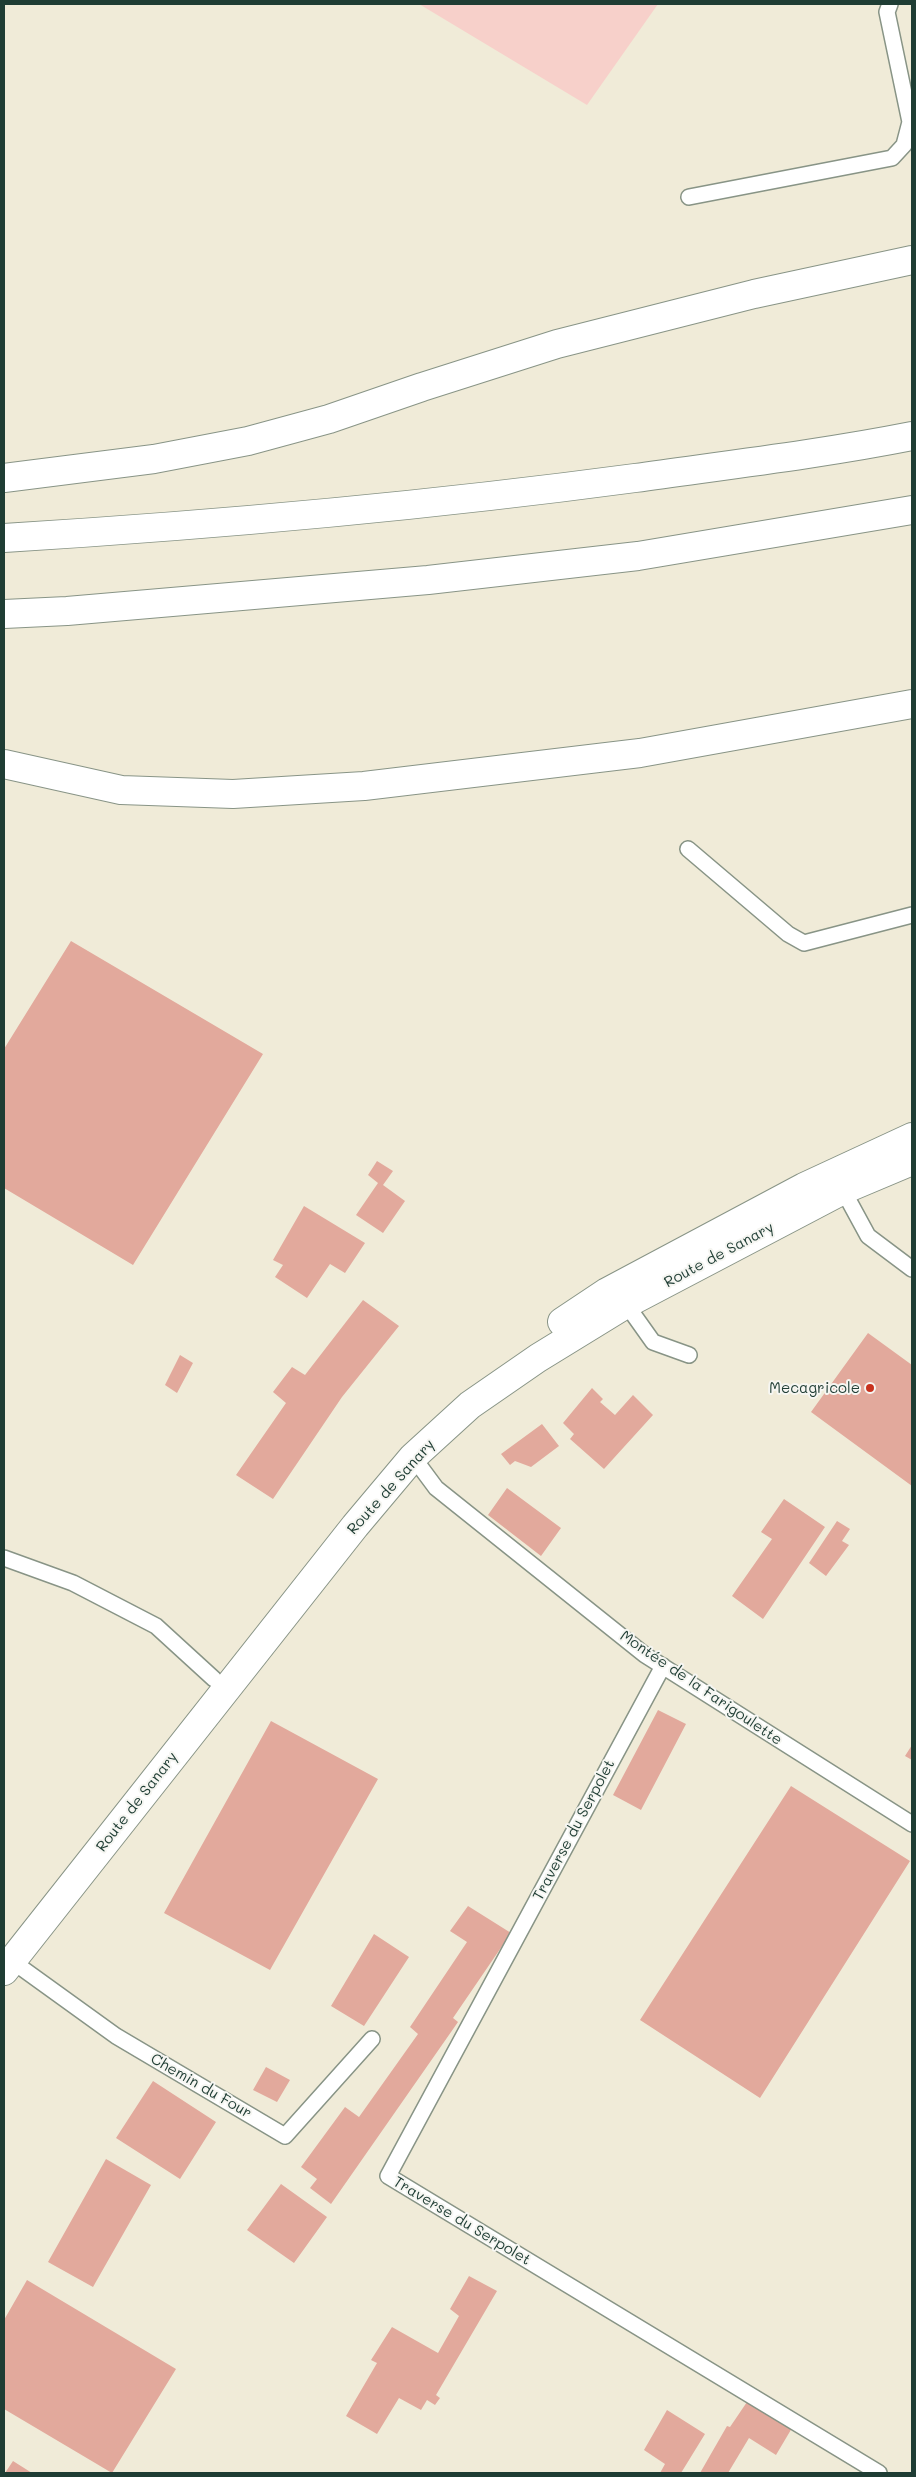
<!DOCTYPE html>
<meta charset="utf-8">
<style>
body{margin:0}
#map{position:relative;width:916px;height:2477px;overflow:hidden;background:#f0ebd8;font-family:Mali,sans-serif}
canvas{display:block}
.frame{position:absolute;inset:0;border:5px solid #1f3d34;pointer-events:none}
</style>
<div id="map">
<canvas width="916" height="2477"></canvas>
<div class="frame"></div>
</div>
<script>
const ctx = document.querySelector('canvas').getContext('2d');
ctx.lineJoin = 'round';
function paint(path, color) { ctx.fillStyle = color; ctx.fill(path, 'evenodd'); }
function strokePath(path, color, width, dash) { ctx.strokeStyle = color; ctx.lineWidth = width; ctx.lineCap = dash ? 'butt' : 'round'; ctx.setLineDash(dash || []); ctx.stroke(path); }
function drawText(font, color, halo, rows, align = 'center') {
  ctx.font = font + ' Mali,sans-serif'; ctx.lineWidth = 4; ctx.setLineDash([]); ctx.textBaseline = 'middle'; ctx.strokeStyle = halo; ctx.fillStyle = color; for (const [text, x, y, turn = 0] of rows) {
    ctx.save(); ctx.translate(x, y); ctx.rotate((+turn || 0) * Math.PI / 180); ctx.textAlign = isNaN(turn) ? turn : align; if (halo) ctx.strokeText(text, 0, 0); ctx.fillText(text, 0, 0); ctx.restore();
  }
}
const built = new Path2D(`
 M 419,4 L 658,4 L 587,105 Z`);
const building = new Path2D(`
 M 71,941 L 263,1054 L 133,1265 L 4,1188 L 4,1049 Z
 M 377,1161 L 393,1171 L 383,1185 L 405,1201 L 383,1233 L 356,1215 L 378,1183 L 368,1175 Z
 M 304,1206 L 365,1243 L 345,1273 L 330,1264 L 307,1298 L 275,1277 L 283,1265 L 273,1260 Z
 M 363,1300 L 399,1326 L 342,1397 L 273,1499 L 236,1475 L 286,1403 L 273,1392 L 292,1367 L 305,1375 Z
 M 868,1333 L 912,1365 L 912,1486 L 811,1412 Z
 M 180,1355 L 193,1363 L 177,1393 L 165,1385 Z
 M 592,1388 L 603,1399 L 600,1402 L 615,1415 L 633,1395 L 653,1415 L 604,1469 L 570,1439 L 574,1434 L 563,1423 Z
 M 542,1424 L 559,1446 L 531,1467 L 515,1461 L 510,1465 L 501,1454 Z
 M 507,1488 L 561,1528 L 541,1556 L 488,1515 Z
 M 784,1499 L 825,1527 L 763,1619 L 732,1596 L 772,1539 L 761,1532 Z
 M 837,1521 L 850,1529 L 842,1541 L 849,1545 L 826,1576 L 809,1563 Z
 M 658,1710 L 686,1724 L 641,1810 L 613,1795 Z
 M 271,1721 L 378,1779 L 270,1970 L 164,1913 Z
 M 912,1745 L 912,1760 L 905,1756 Z
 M 791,1786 L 910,1861 L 760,2098 L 640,2020 Z
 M 468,1906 L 511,1933 L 453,2018 L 458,2022 L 331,2204 L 310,2188 L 317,2179 L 301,2167 L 345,2107 L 359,2117 L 418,2034 L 410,2027 L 467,1942 L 450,1931 Z
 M 374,1934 L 409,1957 L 364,2026 L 331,2006 Z
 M 266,2067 L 290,2080 L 277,2102 L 253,2090 Z
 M 153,2081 L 216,2122 L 180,2179 L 116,2138 Z
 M 106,2159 L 151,2185 L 93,2287 L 48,2262 Z
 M 281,2184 L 327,2217 L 294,2263 L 247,2230 Z
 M 469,2276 L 497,2291 L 436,2395 L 440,2398 L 435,2405 L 427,2400 L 421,2410 L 399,2398 L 377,2434 L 346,2416 L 377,2363 L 371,2360 L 392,2327 L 438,2353 L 459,2316 L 450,2309 Z
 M 27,2280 L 176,2369 L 112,2473 L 4,2409 L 4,2320 Z
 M 747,2402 L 792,2428 L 776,2455 L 749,2438 L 728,2473 L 700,2473 L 727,2426 L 730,2427 Z
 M 667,2410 L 705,2434 L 681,2473 L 660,2473 L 665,2464 L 644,2450 Z
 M 13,2461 L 32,2473 L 5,2473 Z`);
const service = new Path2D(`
 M 689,197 L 892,158 L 904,145 L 910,122 L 887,12 L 890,4
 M 688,849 L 788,934 L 804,943 L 912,915
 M 843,1190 L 868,1236 L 912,1269
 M 626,1304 L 653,1342 L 689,1355
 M 413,1457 L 436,1488 L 645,1655 L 912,1824
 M 4,1558 L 73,1583 L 156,1626 L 214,1679
 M 663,1666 L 388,2176 L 879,2473
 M 12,1961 L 116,2036 L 285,2136 L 372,2039`);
const secondary = new Path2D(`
 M 562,1322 L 607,1292 L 804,1187 L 912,1137
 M 4,1971 L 355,1526 L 413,1457 L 470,1405 L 538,1358 L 626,1304 L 843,1190 L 912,1161`);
const motorway = new Path2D(`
 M 4,478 L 154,459 L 248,441 L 329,419 L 422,387 L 557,344 L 754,294 L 912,260
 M 4,538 C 215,525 426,506 635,478 C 727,465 821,454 912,436
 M 4,614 L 67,611 L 428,580 L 638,556 L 912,510
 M 4,764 L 121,790 L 233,794 L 364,786 L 640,753 L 912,704`);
const markers = [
 [870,1388,5,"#c8321e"]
];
const streetNames = [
 ["Route de Sanary",719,1255,-28],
 ["Route de Sanary",391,1487,-48],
 ["Montée de la Farigoulette",701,1688,34],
 ["Route de Sanary",137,1802,-52],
 ["Traverse du Serpolet",574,1830,-62],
 ["Chemin du Four",201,2086,30],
 ["Traverse du Serpolet",462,2221,31]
];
const poiNames = [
 ["Mecagricole",860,1388]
];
paint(built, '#f7d0ca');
paint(building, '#e2a99c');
strokePath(service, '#889486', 18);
strokePath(secondary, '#889486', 30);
strokePath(motorway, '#889486', 30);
strokePath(service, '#fff', 15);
strokePath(secondary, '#fff', 28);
strokePath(motorway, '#fff', 28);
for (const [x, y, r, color] of markers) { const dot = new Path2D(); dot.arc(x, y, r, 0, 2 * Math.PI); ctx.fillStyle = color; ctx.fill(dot); strokePath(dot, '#f6f6f2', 2); }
drawText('15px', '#1f3d34', '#f6f6f2', streetNames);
drawText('15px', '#1f3d34', '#f6f6f2', poiNames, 'right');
</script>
